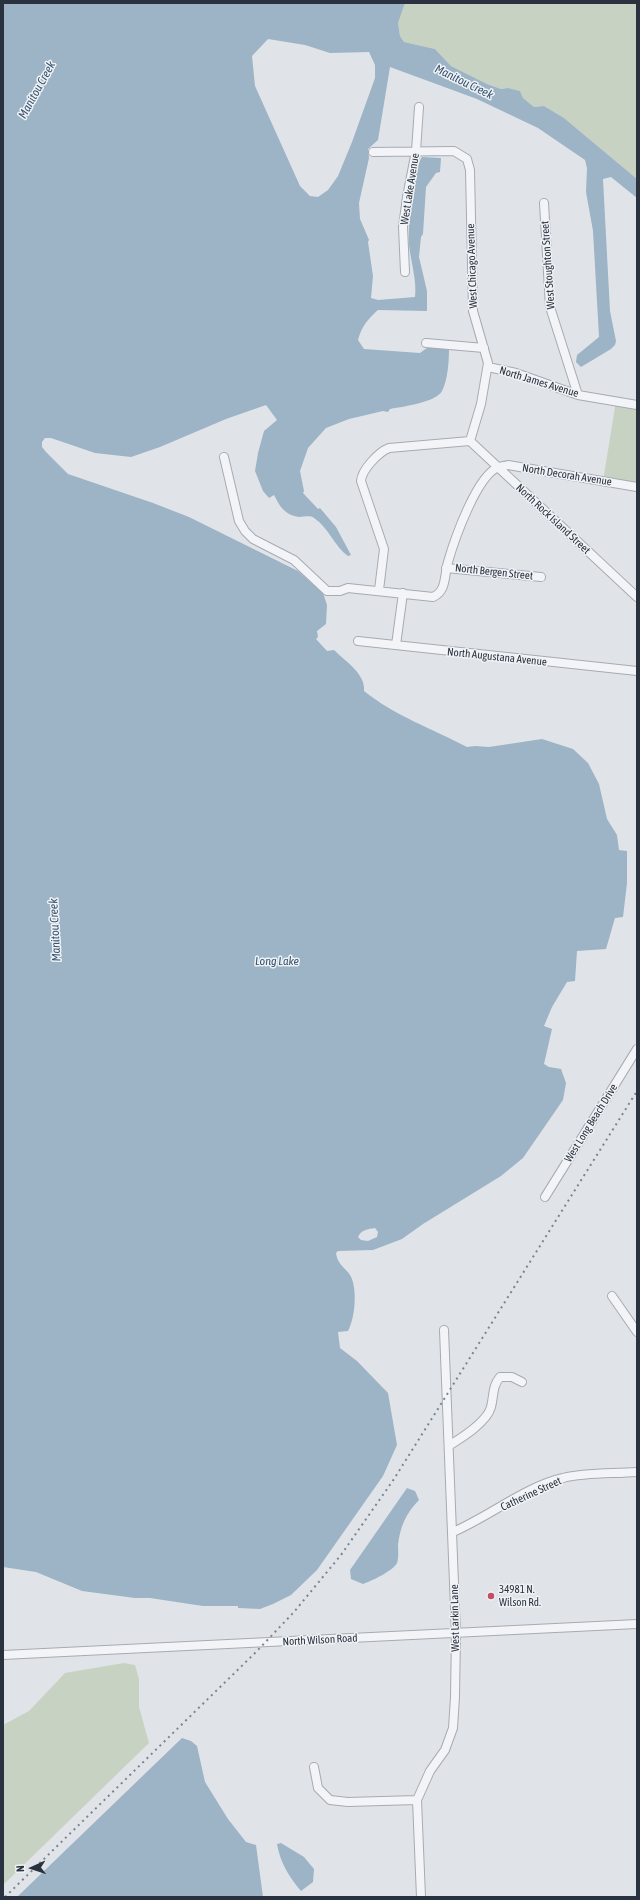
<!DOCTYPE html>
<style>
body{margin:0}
#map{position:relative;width:640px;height:1900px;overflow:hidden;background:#e0e4e8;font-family:"Asap Condensed",sans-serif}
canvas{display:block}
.frame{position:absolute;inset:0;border:4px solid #2a323f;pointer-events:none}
.north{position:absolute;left:12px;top:1848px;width:40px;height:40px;-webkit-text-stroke:3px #f0f3f6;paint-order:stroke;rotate:267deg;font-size:11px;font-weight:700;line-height:16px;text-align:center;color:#2a323f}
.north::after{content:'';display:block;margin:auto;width:14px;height:18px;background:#2a323f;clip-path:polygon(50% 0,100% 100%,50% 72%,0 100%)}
</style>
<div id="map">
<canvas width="640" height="1900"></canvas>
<div class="frame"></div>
<div class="north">N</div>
</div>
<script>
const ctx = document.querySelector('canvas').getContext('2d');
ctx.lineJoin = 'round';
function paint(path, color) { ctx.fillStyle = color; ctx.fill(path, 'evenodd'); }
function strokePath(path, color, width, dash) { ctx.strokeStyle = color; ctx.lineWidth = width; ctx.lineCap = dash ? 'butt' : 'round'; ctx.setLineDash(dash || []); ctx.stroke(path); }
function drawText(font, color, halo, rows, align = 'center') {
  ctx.font = font + ' "Asap Condensed",sans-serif'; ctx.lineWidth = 3; ctx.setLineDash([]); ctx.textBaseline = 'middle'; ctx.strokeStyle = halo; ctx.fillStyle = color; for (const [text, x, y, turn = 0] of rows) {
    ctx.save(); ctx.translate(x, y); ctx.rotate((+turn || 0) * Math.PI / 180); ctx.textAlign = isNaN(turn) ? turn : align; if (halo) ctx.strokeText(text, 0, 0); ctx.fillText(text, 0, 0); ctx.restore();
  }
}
const green = new Path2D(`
 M 405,3 L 637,3 L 637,179 L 564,118 L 544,106 L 534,107 L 523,98 L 520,91 L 508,88 L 501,89 L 487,84 L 451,66 L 435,49 L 404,42 L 400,36 L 398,23 Z
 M 616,401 L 637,405 L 637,487 L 603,481 Z
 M 124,1663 L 135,1665 L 139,1679 L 139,1707 L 149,1743 L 3,1885 L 3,1725 L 29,1711 L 65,1673 Z`);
const water = new Path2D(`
 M 3,3 L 405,3 L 398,23 L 400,36 L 404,42 L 435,49 L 451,66 L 487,84 L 501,89 L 508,88 L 520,91 L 523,98 L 534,107 L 544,106 L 564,118 L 637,179 L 637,198 L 611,177 L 603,179 L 610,311 L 616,341 L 615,345 L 611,349 L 581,367 L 576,362 L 577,355 L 599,337 L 593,231 L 586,192 L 587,168 L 585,160 L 538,128 L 477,99 L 390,67 L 378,140 L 368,149 L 369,158 L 359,203 L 360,219 L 369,240 L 368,242 L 373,276 L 371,298 L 378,300 L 415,297 C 417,281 411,262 409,245 C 408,227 412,171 422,157 L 441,158 L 440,172 L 436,173 L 426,187 L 423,234 L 421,237 L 419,257 L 427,291 L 427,311 L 378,310 C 367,320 362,326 358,340 L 364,349 L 420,353 L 431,345 L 449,348 C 449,360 448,380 442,391 C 437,402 401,407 390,409 L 388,412 L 383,411 L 349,419 L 326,428 L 308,448 L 300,471 L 304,491 L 303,493 L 318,509 L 320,508 L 336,527 L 351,555 L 348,556 C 334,546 329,528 314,518 C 310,515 304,517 299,517 C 285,515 280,507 274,495 L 269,498 L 263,491 L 255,471 L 258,453 L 264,431 L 277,420 L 266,405 L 226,419 L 160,447 L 131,457 L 95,453 L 51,438 L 45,438 L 42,442 L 42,447 L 46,452 L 68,474 L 153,503 L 189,517 L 298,571 L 323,593 L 327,605 L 326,624 L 317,631 L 318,637 L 316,639 L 327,651 L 334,650 C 345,661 366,674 364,691 C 395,716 433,729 467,747 L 475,746 L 489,747 L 542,739 L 573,749 L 588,763 L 599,784 L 607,819 L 617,835 L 619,850 L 627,851 L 627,883 L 623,917 L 615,918 L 606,949 L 577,951 L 575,981 L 567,982 L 552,1007 L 544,1026 L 552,1029 L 544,1064 L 549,1067 L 561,1069 L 566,1083 L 563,1100 L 523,1158 L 501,1176 L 423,1224 L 402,1239 L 373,1250 L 338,1251 L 336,1253 C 338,1267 348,1268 352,1279 C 357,1293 355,1318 348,1331 L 338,1332 L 340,1348 L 357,1361 L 388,1393 L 397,1445 L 383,1476 L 317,1570 L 291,1595 L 273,1604 L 260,1609 L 238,1608 L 238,1606 L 203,1606 L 150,1598 L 135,1598 L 82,1591 L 36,1572 L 3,1567 ZM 268,39 L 305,45 L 330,53 L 369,52 L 375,65 L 375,78 L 352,142 L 338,176 L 328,190 L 318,197 L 310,196 L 300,186 L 255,86 L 252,56 ZM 375,1228 L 378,1232 L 377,1237 L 368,1241 L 361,1240 L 358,1237 C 361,1230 368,1229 375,1228 Z
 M 407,1488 L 415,1491 L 419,1500 C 406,1513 400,1527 398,1545 C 398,1550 399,1558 397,1563 C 393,1571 371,1581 363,1584 L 351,1579 L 350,1570 Z
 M 182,1738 L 191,1741 L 197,1746 L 205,1782 L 228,1819 L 246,1842 L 256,1845 L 263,1897 L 17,1897 Z
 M 281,1843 L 304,1857 L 314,1869 L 313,1882 L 301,1891 C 289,1877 280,1862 277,1844 Z`);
const minor = new Path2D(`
 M 373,152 L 454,151 L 467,159 L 470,170 L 473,311 L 488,363 L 481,404 L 470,441
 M 544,203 L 550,307 L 578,395
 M 405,272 L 403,227 L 407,197 L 416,151 L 419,107
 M 426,343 L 484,348
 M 488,367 L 516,373 L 578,395 L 637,405
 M 470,441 L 637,597
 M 224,457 L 239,521 L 245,531 L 253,539 L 294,560 L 327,591 L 340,591 L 348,588 L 433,597 C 447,591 444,575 448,562 C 454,541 477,474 499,467 C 501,466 505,466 508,465 L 637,487
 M 446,568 L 541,577
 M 379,590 L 384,549 L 361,481 C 362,469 379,452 389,448 L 470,441
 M 358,641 L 637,671
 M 396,645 L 403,593
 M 545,1197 L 637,1049
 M 612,1296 L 637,1332
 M 450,1445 C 463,1437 487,1422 491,1407 C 494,1396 492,1386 500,1377 L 512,1377 L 522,1382
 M 453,1532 C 488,1517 527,1486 563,1478 C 587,1472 613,1474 637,1472
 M 3,1655 L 637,1624
 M 314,1767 L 318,1788 L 330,1800 L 348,1802 L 417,1800
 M 421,1897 L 417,1800 L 430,1771 L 445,1750 L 453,1728 L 455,1697 L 456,1634 L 444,1330`);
const rail = new Path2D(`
 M 5,1897 L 256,1652 L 294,1612 L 341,1555 L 394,1479 L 637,1091`);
const markers = [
 [491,1596,4,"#c54d65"]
];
const streetNames = [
 ["West Lake Avenue",410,189,-81],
 ["West Stoughton Street",548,265,-94],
 ["West Chicago Avenue",472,266,-92],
 ["North James Avenue",539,382,17],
 ["North Decorah Avenue",567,475,9],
 ["North Rock Island Street",553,519,43],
 ["North Bergen Street",494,572,6],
 ["North Augustana Avenue",497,657,6],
 ["West Long Beach Drive",591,1123,-58],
 ["Catherine Street",531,1494,-25],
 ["West Larkin Lane",455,1618,-91],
 ["North Wilson Road",320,1640,-3]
];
const poiNames = [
 ["34981 N.",499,1590],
 ["Wilson Rd.",499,1603]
];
const waterNames = [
 ["Manitou Creek",464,82,26],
 ["Manitou Creek",37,90,-61],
 ["Manitou Creek",55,930,-93],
 ["Long Lake",277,961]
];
paint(green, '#c7d2c2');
paint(water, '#9db3c6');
strokePath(minor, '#a6abb2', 10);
strokePath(minor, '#f3f4f7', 8);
strokePath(rail, '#7b8491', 2, [2, 4]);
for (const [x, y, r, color] of markers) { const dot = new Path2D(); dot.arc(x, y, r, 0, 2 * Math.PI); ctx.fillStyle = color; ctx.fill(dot); strokePath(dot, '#f0f3f6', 1.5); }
drawText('11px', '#2a323f', '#f0f3f6', streetNames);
drawText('11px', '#2a323f', '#f0f3f6', poiNames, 'left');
drawText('italic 12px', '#375370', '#f0f3f6', waterNames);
</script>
